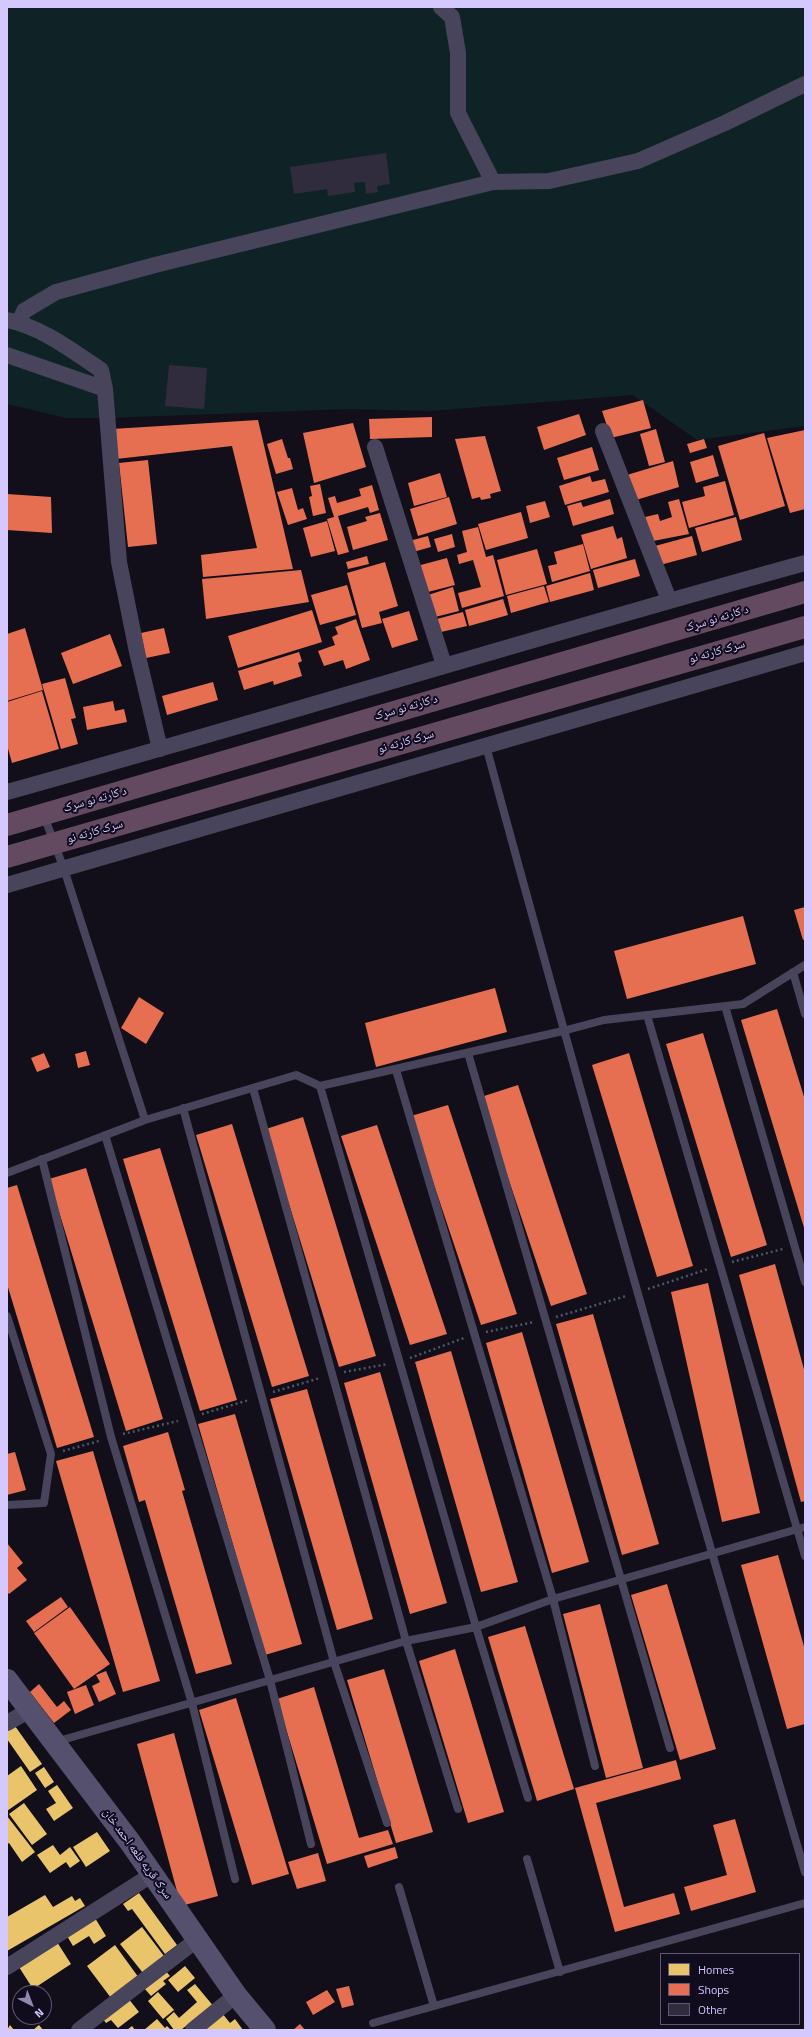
<!DOCTYPE html>
<meta charset="utf-8">
<style>
body{margin:0}
#map{position:relative;width:812px;height:2037px;overflow:hidden;background:#120f1a;font-family:"Titillium Web",sans-serif}
canvas{display:block}
.frame{position:absolute;inset:0;border:8px solid #d5c8ff;pointer-events:none}
.legend{position:absolute;left:660px;top:1953px;width:140px;height:72px;box-sizing:border-box;background:#110b1e;border:1px solid #5f5778;margin:0;padding:5px 7px;list-style:none;font-size:12px;color:#d5c8ff}
.legend li{display:flex;align-items:center;gap:8px;height:20px}
.legend b{width:20px;border:1px solid #5f5778}
.north{position:absolute;left:12px;top:1985px;width:40px;height:40px;box-sizing:border-box;background:#110b1e;border:1px solid #5f5778;border-radius:50%;rotate:138deg;font-size:11px;font-weight:700;line-height:16px;text-align:center;color:#d5c8ff}
.north::after{content:'';display:block;margin:auto;width:14px;height:18px;background:#9187af;clip-path:polygon(50% 0,100% 100%,50% 72%,0 100%)}
</style>
<div id="map">
<canvas width="812" height="2037"></canvas>
<div class="frame"></div>
<ul class="legend">
<li><b style="height:11px;background:#e9c46a"></b>Homes</li>
<li><b style="height:11px;background:#e76f51"></b>Shops</li>
<li><b style="height:11px;background:#312c3d"></b>Other</li>
</ul>
<div class="north">N</div>
</div>
<script>
const ctx = document.querySelector('canvas').getContext('2d');
ctx.lineJoin = 'round';
function paint(path, color) { ctx.fillStyle = color; ctx.fill(path, 'evenodd'); }
function strokePath(path, color, width, dash) { ctx.strokeStyle = color; ctx.lineWidth = width; ctx.lineCap = dash ? 'butt' : 'round'; ctx.setLineDash(dash || []); ctx.stroke(path); }
function drawText(font, color, halo, rows, align = 'center') {
  ctx.font = font + ' "Titillium Web","Noto Naskh Arabic",sans-serif'; ctx.lineWidth = 4; ctx.setLineDash([]); ctx.textBaseline = 'middle'; ctx.strokeStyle = halo; ctx.fillStyle = color; for (const [text, x, y, turn = 0] of rows) {
    ctx.save(); ctx.translate(x, y); ctx.rotate((+turn || 0) * Math.PI / 180); ctx.textAlign = isNaN(turn) ? turn : align; if (halo) ctx.strokeText(text, 0, 0); ctx.fillText(text, 0, 0); ctx.restore();
  }
}
const green = new Path2D(`
 M 7,7 L 805,7 L 805,426 L 697,440 L 633,395 L 430,411 L 349,409 L 107,418 L 66,418 L 7,404 Z`);
const homes = new Path2D(`
 M 15,1726 L 42,1764 L 30,1772 L 7,1739 L 7,1731 Z
 M 21,1766 L 37,1790 L 7,1811 L 7,1776 Z
 M 44,1767 L 54,1782 L 45,1788 L 35,1773 Z
 M 57,1785 L 73,1808 L 54,1821 L 46,1809 L 56,1803 L 48,1791 Z
 M 24,1803 L 47,1834 L 32,1845 L 9,1814 Z
 M 7,1816 L 35,1852 L 22,1862 L 9,1843 L 7,1844 Z
 M 97,1832 L 110,1851 L 86,1867 L 73,1847 Z
 M 53,1845 L 60,1855 L 70,1847 L 80,1861 L 70,1868 L 66,1862 L 50,1873 L 37,1855 Z
 M 139,1893 L 177,1945 L 165,1954 L 132,1909 L 128,1911 L 123,1904 Z
 M 45,1895 L 53,1907 L 72,1896 L 75,1901 L 80,1898 L 85,1906 L 7,1951 L 7,1917 Z
 M 95,1918 L 106,1936 L 94,1944 L 89,1936 L 73,1946 L 67,1936 Z
 M 142,1927 L 164,1956 L 143,1973 L 120,1944 Z
 M 57,1942 L 71,1964 L 33,1989 L 19,1967 Z
 M 115,1945 L 139,1978 L 111,1998 L 87,1966 Z
 M 185,1966 L 195,1978 L 178,1992 L 168,1980 Z
 M 165,1970 L 170,1976 L 163,1981 L 166,1984 L 151,1996 L 144,1988 Z
 M 195,1984 L 215,2008 L 197,2017 L 181,2030 L 174,2030 L 166,2019 L 174,2012 L 179,2018 L 197,2002 L 187,1990 Z
 M 158,1992 L 174,2010 L 163,2019 L 148,2001 Z
 M 128,1998 L 139,2012 L 118,2028 L 111,2020 L 106,2023 L 102,2018 Z
 M 222,2013 L 230,2023 L 235,2019 L 243,2030 L 200,2030 Z
 M 157,2019 L 165,2028 L 167,2026 L 171,2030 L 144,2030 Z
 M 10,2025 L 14,2030 L 7,2030 Z
 M 39,2025 L 43,2030 L 33,2030 Z
 M 132,2026 L 135,2030 L 127,2030 Z`);
const shops = new Path2D(`
 M 643,400 L 651,428 L 611,438 L 602,411 Z
 M 579,414 L 586,435 L 544,450 L 537,427 Z
 M 432,417 L 432,437 L 370,439 L 369,419 Z
 M 258,420 L 293,569 L 203,577 L 201,555 L 257,548 L 232,446 L 116,459 L 112,429 Z
 M 353,423 L 366,467 L 314,483 L 303,433 Z
 M 656,429 L 665,462 L 649,466 L 640,434 Z
 M 805,430 L 805,509 L 790,513 L 767,438 Z
 M 764,433 L 785,506 L 740,520 L 718,446 Z
 M 485,436 L 501,491 L 490,494 L 491,498 L 481,500 L 480,497 L 472,499 L 455,439 Z
 M 282,439 L 288,458 L 290,458 L 293,469 L 276,474 L 267,444 Z
 M 704,439 L 707,448 L 690,453 L 687,444 Z
 M 592,447 L 599,470 L 564,480 L 557,458 Z
 M 713,455 L 719,476 L 696,483 L 690,462 Z
 M 148,460 L 157,544 L 128,547 L 119,463 Z
 M 673,461 L 679,487 L 636,500 L 627,475 Z
 M 440,473 L 447,497 L 414,506 L 408,483 Z
 M 590,476 L 592,482 L 605,479 L 609,492 L 565,505 L 559,486 Z
 M 725,481 L 734,515 L 689,528 L 682,502 L 705,496 L 703,487 Z
 M 320,484 L 326,513 L 313,516 L 309,497 L 312,496 L 310,486 Z
 M 372,485 L 379,510 L 370,513 L 368,507 L 338,516 L 349,552 L 338,555 L 327,519 L 334,517 L 328,498 L 335,496 L 337,503 L 361,496 L 359,489 Z
 M 292,488 L 298,510 L 303,508 L 307,519 L 288,525 L 277,492 Z
 M 7,494 L 51,497 L 52,533 L 7,530 Z
 M 449,497 L 457,524 L 418,536 L 410,509 Z
 M 610,499 L 614,514 L 573,526 L 567,506 L 581,502 L 583,507 Z
 M 679,499 L 689,534 L 653,541 L 645,517 L 658,514 L 660,521 L 672,517 L 668,502 Z
 M 545,501 L 550,517 L 530,523 L 526,506 Z
 M 521,512 L 528,538 L 486,550 L 478,524 Z
 M 380,513 L 388,540 L 353,550 L 347,527 L 367,521 L 365,517 Z
 M 736,517 L 742,540 L 702,552 L 695,528 Z
 M 327,521 L 335,551 L 311,557 L 303,528 Z
 M 613,526 L 617,539 L 622,537 L 627,558 L 591,569 L 581,535 Z
 M 478,527 L 486,557 L 493,555 L 504,596 L 462,608 L 458,593 L 481,587 L 473,560 L 459,564 L 457,555 L 467,552 L 462,531 Z
 M 452,534 L 455,547 L 438,552 L 434,539 Z
 M 428,536 L 431,547 L 413,552 L 409,541 Z
 M 692,536 L 697,555 L 660,565 L 655,546 Z
 M 583,544 L 590,571 L 552,582 L 548,566 L 557,564 L 554,552 Z
 M 537,549 L 547,584 L 506,595 L 497,560 Z
 M 367,556 L 369,564 L 348,569 L 346,562 Z
 M 447,558 L 455,585 L 424,593 L 417,566 Z
 M 635,559 L 640,576 L 598,588 L 593,570 Z
 M 385,562 L 398,606 L 379,612 L 382,623 L 362,628 L 347,573 Z
 M 301,570 L 309,602 L 206,619 L 202,579 Z
 M 590,573 L 594,590 L 550,602 L 546,586 Z
 M 347,585 L 356,615 L 320,625 L 311,595 Z
 M 544,586 L 549,602 L 511,613 L 507,596 Z
 M 453,587 L 459,611 L 435,617 L 428,595 Z
 M 503,599 L 508,615 L 469,626 L 465,610 Z
 M 312,610 L 322,642 L 238,668 L 228,636 Z
 M 409,611 L 418,640 L 392,648 L 382,619 Z
 M 463,612 L 467,626 L 441,632 L 437,619 Z
 M 356,619 L 370,660 L 346,669 L 343,660 L 324,666 L 318,651 L 335,645 L 332,637 L 338,634 L 335,627 Z
 M 25,628 L 43,690 L 7,701 L 7,634 Z
 M 164,628 L 170,653 L 146,658 L 141,633 Z
 M 110,634 L 122,666 L 73,684 L 61,653 Z
 M 299,652 L 302,661 L 298,663 L 302,676 L 274,685 L 273,681 L 244,690 L 238,671 Z
 M 65,678 L 76,718 L 71,719 L 78,744 L 61,749 L 42,684 Z
 M 213,682 L 218,700 L 167,715 L 162,696 Z
 M 42,691 L 59,749 L 12,763 L 7,745 L 7,702 Z
 M 113,701 L 115,711 L 124,709 L 127,722 L 87,730 L 83,707 Z
 M 805,907 L 805,939 L 803,940 L 794,910 Z
 M 743,916 L 756,964 L 627,999 L 614,951 Z
 M 495,988 L 507,1032 L 376,1067 L 365,1023 Z
 M 139,997 L 164,1013 L 146,1044 L 121,1028 Z
 M 777,1009 L 805,1100 L 805,1231 L 741,1020 Z
 M 703,1033 L 767,1245 L 731,1257 L 666,1044 Z
 M 86,1051 L 90,1065 L 78,1068 L 75,1054 Z
 M 44,1053 L 50,1067 L 37,1072 L 31,1058 Z
 M 629,1053 L 693,1266 L 657,1277 L 592,1065 Z
 M 518,1085 L 587,1294 L 551,1306 L 481,1097 Z
 M 448,1105 L 517,1314 L 481,1325 L 411,1116 Z
 M 303,1117 L 376,1356 L 339,1367 L 266,1129 Z
 M 232,1124 L 309,1376 L 272,1387 L 196,1135 Z
 M 377,1125 L 447,1334 L 410,1345 L 341,1136 Z
 M 160,1148 L 237,1400 L 200,1411 L 123,1159 Z
 M 86,1168 L 163,1419 L 126,1431 L 49,1179 Z
 M 17,1185 L 94,1437 L 57,1448 L 7,1284 L 7,1188 Z
 M 775,1264 L 805,1373 L 805,1501 L 801,1502 L 739,1275 Z
 M 708,1283 L 760,1513 L 722,1522 L 671,1292 Z
 M 593,1314 L 659,1544 L 622,1555 L 556,1324 Z
 M 522,1332 L 589,1562 L 552,1573 L 486,1343 Z
 M 451,1351 L 518,1582 L 481,1592 L 415,1362 Z
 M 380,1372 L 447,1603 L 410,1614 L 344,1383 Z
 M 307,1389 L 373,1619 L 337,1630 L 270,1399 Z
 M 235,1414 L 302,1644 L 265,1655 L 198,1424 Z
 M 168,1432 L 185,1490 L 182,1491 L 232,1664 L 196,1674 L 145,1500 L 139,1502 L 123,1446 Z
 M 93,1451 L 160,1681 L 123,1692 L 56,1461 Z
 M 15,1452 L 26,1490 L 7,1495 L 7,1454 Z
 M 7,1543 L 23,1563 L 17,1568 L 27,1580 L 9,1594 L 7,1592 Z
 M 778,1555 L 805,1650 L 805,1724 L 787,1729 L 741,1565 Z
 M 667,1584 L 716,1749 L 680,1760 L 631,1595 Z
 M 61,1597 L 68,1607 L 34,1632 L 26,1621 Z
 M 600,1604 L 643,1768 L 606,1778 L 563,1614 Z
 M 70,1607 L 110,1664 L 74,1689 L 34,1633 Z
 M 525,1626 L 574,1789 L 537,1801 L 488,1637 Z
 M 455,1649 L 504,1812 L 468,1823 L 419,1661 Z
 M 384,1669 L 433,1832 L 396,1843 L 347,1680 Z
 M 106,1671 L 116,1694 L 99,1702 L 92,1686 L 100,1682 L 96,1675 Z
 M 39,1684 L 57,1707 L 64,1701 L 71,1710 L 54,1723 L 30,1692 Z
 M 86,1685 L 94,1705 L 75,1714 L 67,1692 Z
 M 314,1687 L 359,1838 L 388,1830 L 393,1844 L 327,1864 L 277,1699 Z
 M 236,1698 L 289,1874 L 252,1885 L 199,1710 Z
 M 174,1733 L 218,1896 L 181,1906 L 137,1744 Z
 M 676,1760 L 681,1779 L 596,1803 L 624,1907 L 674,1893 L 680,1914 L 615,1932 L 575,1788 Z
 M 735,1819 L 756,1892 L 691,1911 L 684,1887 L 727,1875 L 713,1825 Z
 M 395,1847 L 398,1858 L 368,1868 L 364,1856 Z
 M 318,1853 L 326,1881 L 297,1889 L 288,1862 Z
 M 349,1986 L 354,2005 L 342,2008 L 336,1989 Z
 M 327,1990 L 335,2002 L 313,2015 L 306,2002 Z
 M 300,2024 L 305,2030 L 293,2030 Z`);
const building = new Path2D(`
 M 386,153 L 390,184 L 377,186 L 378,192 L 366,194 L 365,182 L 354,183 L 355,192 L 328,196 L 327,189 L 294,194 L 290,167 Z
 M 169,365 L 207,368 L 204,409 L 165,406 Z`);
const path = new Path2D(`
 M 732,1262 L 783,1249
 M 648,1289 L 708,1269
 M 556,1317 L 626,1296
 M 486,1332 L 534,1322
 M 410,1358 L 464,1338
 M 344,1372 L 388,1364
 M 273,1392 L 320,1378
 M 202,1414 L 249,1400
 M 123,1434 L 178,1421
 M 63,1451 L 99,1441`);
const lane = new Path2D(`
 M 486,746 C 588,1122 695,1498 805,1872
 M 44,816 L 64,869 L 145,1120
 M 793,972 L 805,1014
 M 725,1006 L 805,1282
 M 647,1015 L 805,1556
 M 468,1053 L 670,1748
 M 396,1070 L 553,1599 L 595,1766
 M 320,1086 L 476,1627 L 528,1798
 M 253,1088 L 406,1641 L 458,1809
 M 183,1108 L 334,1662 L 387,1823
 M 105,1135 L 270,1680 L 311,1844
 M 42,1159 L 111,1437 L 192,1703 L 235,1879
 M 7,1173 L 145,1120 L 296,1075 L 320,1086 L 563,1031 L 604,1020 L 743,1004 L 805,965
 M 7,1316 L 51,1454 L 44,1503 L 7,1505
 M 55,1742 L 406,1641 L 476,1627 L 553,1599 L 805,1527
 M 527,1859 L 560,1972
 M 399,1887 L 434,2006
 M 373,2023 L 805,1903`);
const street = new Path2D(`
 M 441,7 L 452,17 L 458,53 L 458,113 L 493,182
 M 7,320 C 42,327 72,351 101,370 L 105,389 L 119,562 L 137,652 L 160,749
 M 19,322 L 24,311 L 56,292 L 155,265 L 493,182 L 549,181 L 638,161 L 725,123 L 805,84
 M 7,355 L 105,389
 M 603,431 L 669,600
 M 375,447 L 444,665
 M 7,792 C 274,718 538,636 805,563
 M 7,885 L 805,653
 M 7,1723 L 30,1710
 M 7,1967 L 153,1874
 M 79,2030 L 198,1939
 M 193,2030 L 236,1995`);
const secondary = new Path2D(`
 M 7,1680 L 130,1842 L 236,1995 L 265,2030`);
const highway = new Path2D(`
 M 7,825 L 805,592
 M 7,857 L 805,627`);
const streetNames = [
 ["د کارته نو سړک",717,619,-17],
 ["سرک کارته نو",717,652,-16],
 ["د کارته نو سړک",406,708,-16],
 ["سرک کارته نو",406,742,-16],
 ["د کارته نو سړک",95,800,-16],
 ["سرک کارته نو",95,832,-16],
 ["سرک قریه قلعه احمد خان",137,1854,54]
];
paint(green, '#0f2326');
paint(homes, '#e9c46a');
paint(shops, '#e76f51');
paint(building, '#312c3d');
strokePath(path, '#4b5767', 2.5, [2, 3]);
strokePath(lane, '#48445b', 8);
strokePath(street, '#48445b', 16);
strokePath(secondary, '#54506e', 22);
strokePath(highway, '#644a61', 22);
drawText('12px', '#d5c8ff', '#110b1e', streetNames);
</script>
